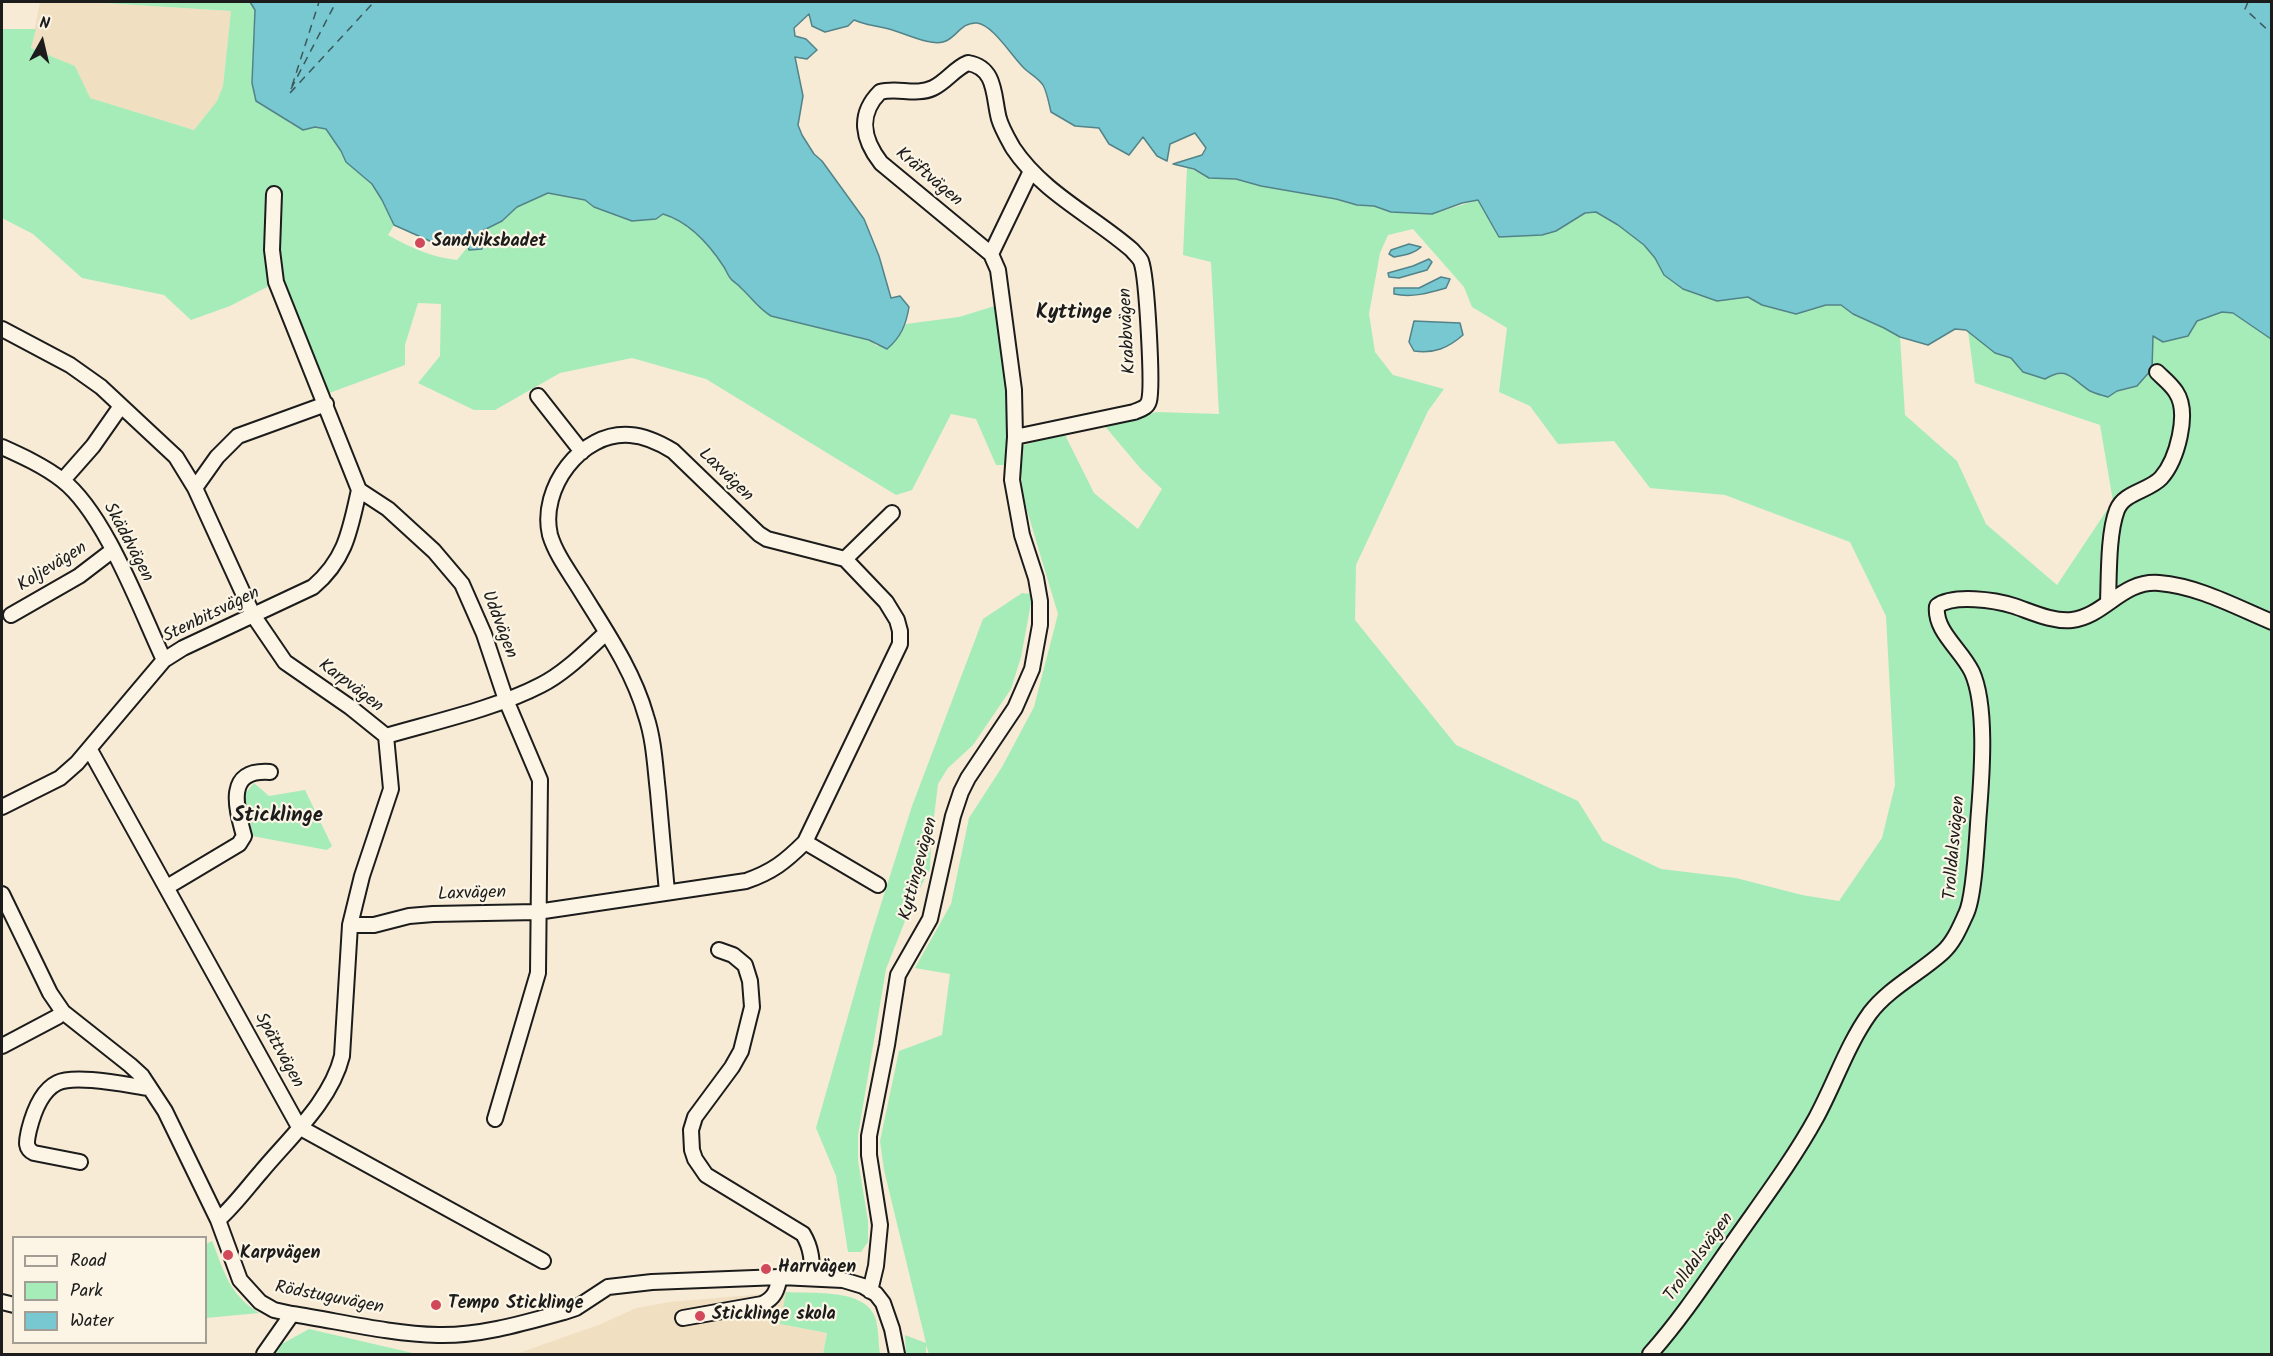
<!DOCTYPE html>
<meta charset="utf-8">
<style>
body{margin:0}
#map{position:relative;width:2273px;height:1356px;overflow:hidden;background:#f7ebd5;font-family:Kalam,sans-serif}
canvas{display:block}
.frame{position:absolute;inset:0;border:3px solid #1c1c1c;pointer-events:none}
.legend{position:absolute;left:12px;top:1236px;width:195px;height:108px;box-sizing:border-box;background:#fcf5e5;border:2px solid #a29e95;margin:0;padding:8px 10px;list-style:none;font-size:18px;color:#1c1c1c}
.legend li{display:flex;align-items:center;gap:12px;height:30px}
.legend b{width:30px;border:2px solid #a29e95}
.north{position:absolute;left:12px;top:12px;width:60px;height:60px;-webkit-text-stroke:4px #fcf5e5;paint-order:stroke;rotate:8deg;font-size:16px;font-weight:700;line-height:24px;text-align:center;color:#1c1c1c}
.north::after{content:'';display:block;margin:auto;width:21px;height:27px;background:#1c1c1c;clip-path:polygon(50% 0,100% 100%,50% 72%,0 100%)}
</style>
<div id="map">
<canvas width="2273" height="1356"></canvas>
<div class="frame"></div>
<ul class="legend">
<li><b style="height:8px;background:#fcf5e5"></b>Road</li>
<li><b style="height:16px;background:#a5ecb9"></b>Park</li>
<li><b style="height:16px;background:#77c8d1"></b>Water</li>
</ul>
<div class="north">N</div>
</div>
<script>
const ctx = document.querySelector('canvas').getContext('2d');
ctx.lineJoin = 'round';
function paint(path, color) { ctx.fillStyle = color; ctx.fill(path, 'evenodd'); }
function strokePath(path, color, width, dash) { ctx.strokeStyle = color; ctx.lineWidth = width; ctx.lineCap = dash ? 'butt' : 'round'; ctx.setLineDash(dash || []); ctx.stroke(path); }
function drawText(font, color, halo, rows, align = 'center') {
  ctx.font = font + ' Kalam,sans-serif'; ctx.lineWidth = 4.5; ctx.setLineDash([]); ctx.textBaseline = 'middle'; ctx.strokeStyle = halo; ctx.fillStyle = color; for (const [text, x, y, turn = 0] of rows) {
    ctx.save(); ctx.translate(x, y); ctx.rotate((+turn || 0) * Math.PI / 180); ctx.textAlign = isNaN(turn) ? turn : align; if (halo) ctx.strokeText(text, 0, 0); ctx.fillText(text, 0, 0); ctx.restore();
  }
}
const built = new Path2D(`
 M 40,2 L 88,2 L 231,11 L 223,86 L 217,101 L 194,130 L 89,98 L 75,66 L 31,48 Z
 M 786,1292 L 781,1324 L 827,1333 L 823,1354 L 516,1354 L 601,1324 L 636,1308 L 670,1302 Z`);
const green = new Path2D(`
 M 88,2 L 250,2 L 255,10 L 255,30 L 252,83 L 268,109 L 278,113 L 291,124 L 326,129 L 341,151 L 346,162 L 372,184 L 382,200 L 394,225 L 388,235 C 411,248 431,257 457,260 L 480,232 L 502,221 L 517,207 L 548,193 L 586,200 L 594,207 L 631,221 L 656,219 L 662,214 C 690,222 708,243 724,267 C 726,270 728,275 730,279 C 733,282 738,284 741,288 C 752,298 758,308 771,316 L 869,340 L 877,346 L 899,337 L 906,324 L 959,317 L 998,305 L 1008,382 L 1006,465 L 996,465 L 976,419 L 951,414 L 912,490 L 896,495 L 706,379 L 632,358 L 560,373 L 495,410 L 474,410 L 418,383 L 440,356 L 441,304 L 418,303 L 405,345 L 405,365 L 313,399 L 271,285 L 230,306 L 191,320 L 164,295 L 82,278 L 33,234 L 2,218 L 2,29 L 36,29 L 31,48 L 75,66 L 90,98 L 194,130 L 217,101 L 223,86 L 231,11 Z
 M 1187,167 L 1209,178 L 1236,179 L 1261,186 L 1336,199 L 1357,205 L 1374,206 L 1391,212 L 1432,214 L 1478,200 L 1499,237 L 1556,231 L 1585,213 L 1596,212 L 1618,225 L 1644,245 L 1655,258 L 1664,275 L 1683,289 L 1699,294 L 1732,298 L 1748,297 L 1762,305 L 1796,314 L 1827,305 L 1841,305 L 1853,314 L 1884,328 L 1900,337 L 1905,415 L 1957,461 L 1986,524 L 2057,585 L 2113,501 L 2100,425 L 1975,383 L 1968,331 L 1995,353 L 2011,358 L 2023,372 L 2045,379 C 2068,366 2074,379 2092,393 L 2117,391 L 2137,386 L 2153,336 L 2222,312 L 2233,313 L 2271,339 L 2271,1354 L 929,1354 L 926,1345 L 926,1354 L 906,1354 L 905,1335 L 926,1343 L 884,1170 L 880,1141 L 899,1051 L 942,1035 L 950,974 L 915,968 L 951,904 L 969,818 L 1002,767 L 1034,707 L 1058,614 L 1023,497 L 1020,460 L 1021,446 L 1064,433 L 1094,493 L 1138,529 L 1162,489 L 1141,469 L 1103,424 L 1143,417 L 1156,412 L 1219,414 L 1211,262 L 1183,255 ZM 1413,229 L 1464,287 L 1472,307 L 1507,328 L 1499,392 L 1530,406 L 1558,444 L 1614,441 L 1650,488 L 1725,495 L 1850,542 L 1886,616 L 1895,785 L 1882,838 L 1839,901 L 1802,895 L 1736,878 L 1661,869 L 1603,841 L 1578,801 L 1456,745 L 1355,620 L 1356,565 L 1428,411 L 1444,389 L 1393,375 L 1375,352 L 1369,314 L 1380,253 L 1388,235 Z
 M 1022,593 L 1031,594 L 1031,603 L 1021,657 L 1011,689 L 973,745 L 948,768 L 938,784 L 931,841 L 930,869 L 913,901 L 886,969 L 858,1135 L 858,1160 L 868,1221 L 868,1242 L 861,1252 L 848,1252 L 836,1176 L 816,1128 L 870,939 L 912,806 L 983,619 Z
 M 254,783 L 269,796 L 305,790 L 332,846 L 327,850 L 252,836 L 250,819 L 241,799 Z
 M 212,1241 C 225,1273 228,1293 259,1313 L 206,1318 L 206,1244 Z
 M 786,1292 C 812,1294 864,1288 875,1317 C 879,1328 878,1343 880,1354 L 823,1354 L 827,1333 L 780,1324 Z
 M 309,1329 L 417,1354 L 276,1354 L 280,1345 Z`);
const water = new Path2D(`
 M 250,2 L 2271,2 L 2271,339 L 2233,313 L 2222,312 L 2197,321 L 2188,336 L 2163,342 L 2153,336 L 2152,369 L 2137,386 L 2117,391 L 2108,397 C 2102,395 2096,394 2090,391 C 2071,379 2068,365 2045,379 L 2023,372 L 2011,358 L 1995,353 L 1966,330 L 1955,329 L 1928,345 L 1900,337 L 1884,328 L 1853,314 L 1841,305 L 1826,305 L 1796,314 L 1762,305 L 1748,297 L 1717,301 L 1683,289 L 1664,275 L 1655,258 L 1644,245 L 1618,225 L 1596,212 L 1585,213 L 1556,231 L 1542,235 L 1499,237 L 1478,200 L 1462,203 L 1432,214 L 1391,212 L 1374,206 L 1357,205 L 1336,199 L 1261,186 L 1236,179 L 1209,178 L 1194,169 L 1173,164 L 1202,155 L 1206,148 L 1195,133 L 1170,144 L 1167,161 L 1157,156 L 1143,137 L 1129,155 L 1109,144 L 1099,128 L 1075,126 L 1051,112 C 1049,104 1047,92 1043,85 C 1038,78 1032,75 1026,70 C 1014,60 994,25 977,23 C 962,22 957,36 946,41 C 931,48 901,31 885,28 C 873,25 865,25 854,20 L 848,26 L 825,32 L 812,26 L 809,14 L 794,28 L 795,36 L 806,39 L 817,50 L 807,59 L 795,57 L 803,96 L 798,125 L 802,135 L 814,154 L 822,161 L 864,219 L 879,256 L 891,298 L 900,296 L 909,307 C 906,325 901,337 887,349 L 869,340 L 771,316 C 758,308 752,298 741,288 C 738,284 733,282 731,279 C 728,276 726,270 724,267 C 709,244 690,222 663,214 L 656,219 L 632,221 L 594,207 L 585,200 L 548,193 L 517,207 L 502,221 L 480,232 L 482,249 L 469,250 L 468,245 L 432,242 L 394,225 L 382,200 L 372,184 L 346,162 L 341,151 L 326,129 L 315,127 L 303,130 L 256,101 L 252,83 L 255,10 Z
 M 1409,244 L 1421,247 C 1414,254 1404,255 1394,257 L 1389,254 L 1391,250 Z
 M 1429,259 L 1432,262 L 1427,270 L 1399,278 L 1389,277 L 1388,273 L 1413,266 Z
 M 1441,277 L 1450,279 L 1446,288 C 1429,293 1412,298 1394,294 L 1394,288 L 1419,288 Z
 M 1414,321 L 1460,323 L 1463,335 C 1448,348 1434,354 1414,351 L 1409,342 Z`);
const ferry = new Path2D(`
 M 2248,2 L 2245,9 L 2272,34
 M 292,86 L 319,2
 M 291,89 L 336,2
 M 290,93 L 374,2`);
const minor = new Path2D(`
 M 274,194 L 272,250 L 276,282 L 359,490 L 388,509 L 434,551 L 462,584 L 484,634 L 506,700 L 540,780 L 538,973 L 495,1119
 M 991,254 L 1031,171
 M 2,329 L 70,365 L 101,387 L 176,457 L 195,488 L 253,615 L 285,662 L 350,707 L 386,736 L 391,789 L 362,876 L 350,925 L 342,1056 C 331,1101 290,1137 261,1172 C 247,1188 234,1206 218,1220
 M 538,396 L 582,452
 M 2,447 C 22,456 44,466 62,480 C 105,513 140,609 164,660
 M 63,480 L 93,446 L 121,406
 M 195,488 L 217,457 L 238,436 L 326,404
 M 845,559 L 892,513
 M 2108,602 C 2109,577 2108,533 2117,510 C 2124,492 2149,491 2161,478 C 2177,460 2190,413 2176,392 C 2171,384 2163,378 2157,372
 M 11,615 L 79,576 L 113,550
 M 386,736 C 434,722 497,708 541,685 C 565,673 586,651 606,633
 M 90,750 L 299,1127 L 543,1261
 M 2,807 L 60,778 L 77,763 L 164,660 L 183,648 L 313,587 C 346,559 350,530 359,490
 M 805,842 L 878,885
 M 167,887 L 239,844 L 244,836 C 236,807 225,769 270,772
 M 2,894 L 50,993 L 63,1012 L 130,1065 L 142,1076 L 165,1111 L 218,1220 L 240,1280 L 260,1302 L 274,1310 L 292,1314 C 338,1321 391,1334 438,1335 C 480,1336 524,1323 564,1312 L 576,1308 L 608,1287 L 652,1282 L 780,1277 L 843,1280 L 863,1286 L 876,1294 L 883,1303 L 892,1329 L 897,1354
 M 350,925 L 374,925 L 409,916 L 433,914 L 537,912 L 746,881 C 772,872 785,862 805,842 L 900,644 L 900,631 L 897,620 L 886,602 L 845,559 L 767,539 L 759,534 L 673,451 C 660,443 646,436 630,435 C 581,431 539,489 550,535 C 556,555 570,573 581,591 C 605,630 633,670 646,716 C 654,740 655,766 658,792 C 661,826 664,859 667,892
 M 719,950 L 733,955 L 745,965 L 750,981 L 752,1007 L 741,1051 L 732,1067 L 695,1117 L 691,1130 L 692,1150 L 695,1159 L 706,1175 L 803,1234 C 812,1249 812,1261 812,1278
 M 2,1046 L 57,1017 L 63,1012
 M 80,1162 L 34,1153 C 24,1148 27,1140 29,1130 C 33,1114 41,1091 57,1083 C 75,1074 127,1085 149,1088
 M 870,1291 L 876,1266 L 880,1225 L 869,1155 L 869,1136 L 887,1045 L 898,975 L 930,919 L 953,816 L 961,792 L 968,778 L 1015,708 L 1032,669 L 1040,625 L 1040,601 L 1036,578 L 1022,535 L 1012,480 L 1015,437 L 1014,390 L 998,270 L 991,254 L 881,163 C 863,140 857,115 880,92 C 897,87 916,96 933,88 C 946,82 955,68 968,63 C 997,68 993,97 999,119 C 1002,129 1008,139 1013,148 C 1043,193 1093,216 1132,250 C 1135,254 1139,257 1141,261 C 1147,276 1153,387 1149,401 C 1147,408 1141,409 1134,412 L 1015,437
 M 2,1302 L 14,1305
 M 683,1318 L 762,1304 C 775,1298 777,1290 780,1277
 M 264,1354 L 292,1314
 M 1650,1354 C 1683,1317 1710,1275 1739,1234 C 1765,1197 1794,1158 1816,1118 C 1835,1083 1847,1045 1870,1013 C 1889,988 1920,973 1943,952 C 1954,942 1960,927 1966,914 C 1975,896 1977,833 1979,811 C 1982,773 1987,705 1972,672 C 1961,649 1934,631 1937,606 C 1954,594 1995,600 2014,606 C 2032,612 2052,622 2072,620 C 2105,616 2122,580 2159,583 C 2198,586 2236,607 2272,622`);
const markers = [
 [420,243,6,"#d1495b"],
 [228,1255,6,"#d1495b"],
 [766,1269,6,"#d1495b"],
 [436,1305,6,"#d1495b"],
 [700,1316,6,"#d1495b"]
];
const streetNames = [
 ["Kräftvägen",928,178,40],
 ["Krabbvägen",1129,331,-93],
 ["Laxvägen",725,476,44],
 ["Skäddvägen",127,543,62],
 ["Koljevägen",53,568,-32],
 ["Stenbitsvägen",212,616,-26],
 ["Uddvägen",498,625,69],
 ["Karpvägen",350,687,37],
 ["Trolldalsvägen",1956,848,-85],
 ["Kyttingevägen",920,869,-75],
 ["Laxvägen",472,895,-2],
 ["Spättvägen",278,1051,61],
 ["Trolldalsvägen",1700,1258,-54],
 ["Rödstuguvägen",329,1299,11]
];
const poiNames = [
 ["Sandviksbadet",432,243],
 ["Karpvägen",240,1255],
 ["Harrvägen",778,1269],
 ["Tempo Sticklinge",448,1305],
 ["Sticklinge skola",712,1316]
];
const neighbourhoodNames = [
 ["Kyttinge",1074,315]
];
const quarterNames = [
 ["Sticklinge",278,817]
];
paint(built, '#f1dfc2');
paint(green, '#a5ecb9');
paint(water, '#77c8d1');
strokePath(water, '#538389', 1.5);
strokePath(ferry, '#3c585b', 1.5, [8, 6]);
strokePath(minor, '#1c1c1c', 18);
strokePath(minor, '#fcf5e5', 14);
for (const [x, y, r, color] of markers) { const dot = new Path2D(); dot.arc(x, y, r, 0, 2 * Math.PI); ctx.fillStyle = color; ctx.fill(dot); strokePath(dot, '#fcf5e5', 2); }
drawText('18px', '#1c1c1c', '#fcf5e5', streetNames);
drawText('bold 18px', '#1c1c1c', '#fcf5e5', poiNames, 'left');
drawText('bold 20px', '#1c1c1c', '#fcf5e5', neighbourhoodNames);
drawText('bold 21px', '#1c1c1c', '#fcf5e5', quarterNames);
</script>
